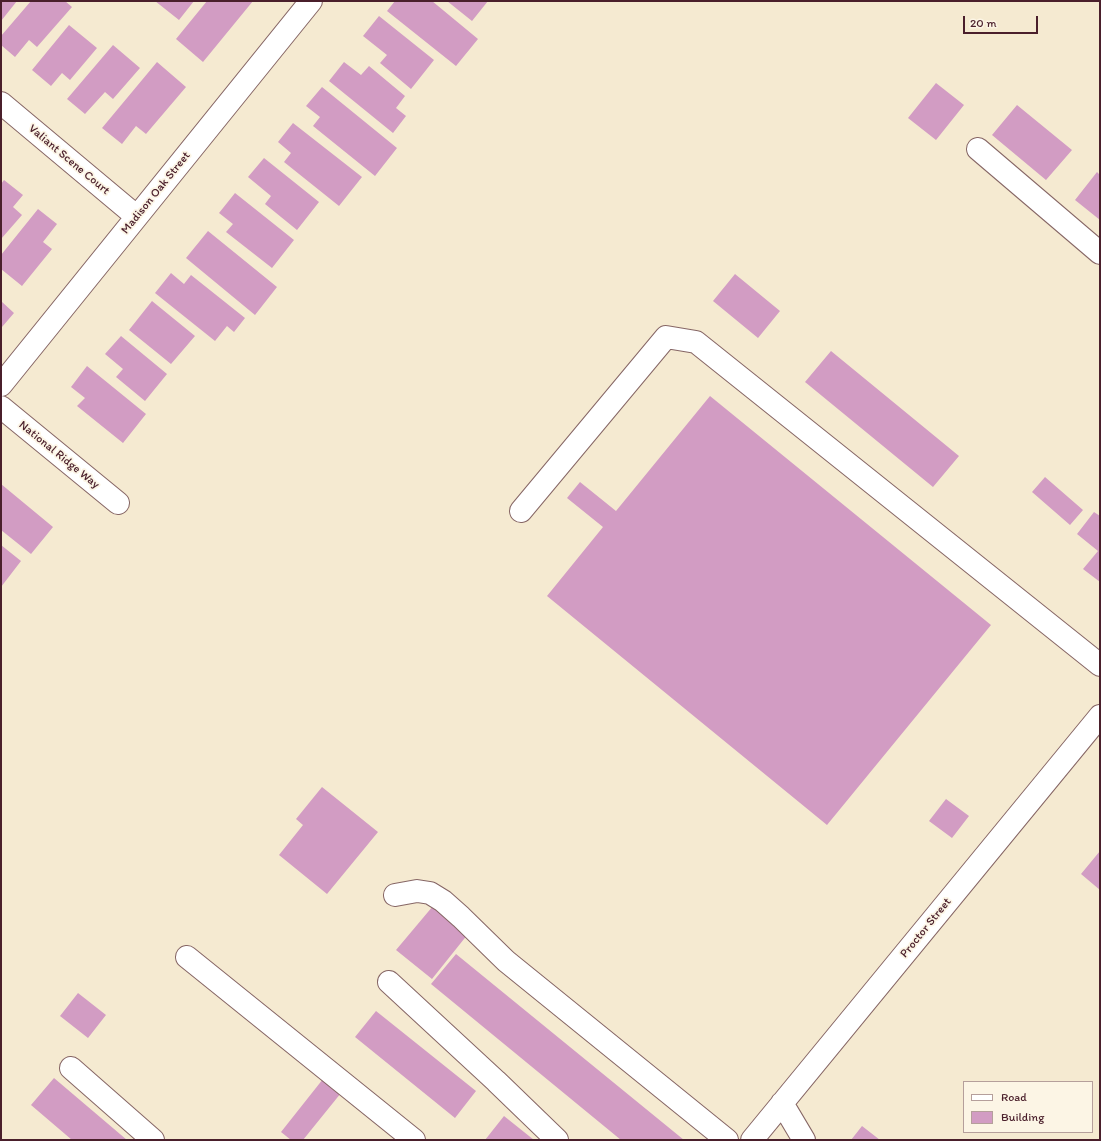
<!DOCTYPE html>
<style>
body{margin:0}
#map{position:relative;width:1101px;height:1141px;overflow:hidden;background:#f5ead1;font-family:Itim,sans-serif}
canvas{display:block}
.frame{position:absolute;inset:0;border:2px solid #4a1f2b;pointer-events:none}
.legend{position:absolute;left:963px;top:1081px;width:130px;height:52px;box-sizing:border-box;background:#fcf5e5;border:1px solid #b59f9b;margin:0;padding:5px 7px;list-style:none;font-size:12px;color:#4a1f2b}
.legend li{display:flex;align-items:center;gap:8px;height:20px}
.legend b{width:20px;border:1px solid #b59f9b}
.scale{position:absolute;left:963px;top:16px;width:75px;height:18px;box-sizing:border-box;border:2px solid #4a1f2b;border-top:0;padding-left:5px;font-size:12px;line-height:14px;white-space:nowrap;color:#4a1f2b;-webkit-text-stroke:3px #fcf5e5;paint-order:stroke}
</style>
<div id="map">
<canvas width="1101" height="1141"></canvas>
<div class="frame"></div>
<ul class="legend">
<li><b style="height:5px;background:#fff"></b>Road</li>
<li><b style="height:11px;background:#d29cc3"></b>Building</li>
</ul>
<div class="scale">20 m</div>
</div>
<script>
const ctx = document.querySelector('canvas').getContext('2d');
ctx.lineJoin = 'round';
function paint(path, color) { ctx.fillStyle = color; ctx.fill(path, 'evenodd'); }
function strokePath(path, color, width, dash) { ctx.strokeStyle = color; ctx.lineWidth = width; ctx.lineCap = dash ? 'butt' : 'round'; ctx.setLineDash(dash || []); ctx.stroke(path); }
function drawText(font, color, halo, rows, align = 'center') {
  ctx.font = font + ' Itim,sans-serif'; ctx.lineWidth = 3.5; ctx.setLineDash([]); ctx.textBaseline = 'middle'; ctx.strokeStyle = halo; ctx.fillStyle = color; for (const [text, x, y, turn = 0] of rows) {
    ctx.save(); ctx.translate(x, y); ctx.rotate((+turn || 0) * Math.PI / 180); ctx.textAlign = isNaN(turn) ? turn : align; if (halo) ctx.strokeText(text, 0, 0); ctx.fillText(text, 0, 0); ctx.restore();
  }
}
const building = new Path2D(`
 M 1,1 L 17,1 L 1,21 Z
 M 31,1 L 65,1 L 72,7 L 37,47 L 29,40 L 15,57 L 1,45 L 1,36 Z
 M 155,1 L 194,1 L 179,20 Z
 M 207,1 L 253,1 L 203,62 L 176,39 Z
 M 395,1 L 432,1 L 478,39 L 456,66 L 387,11 Z
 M 447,1 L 488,1 L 472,21 Z
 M 379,16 L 434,60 L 411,89 L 380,63 L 387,55 L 363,36 Z
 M 69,25 L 97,48 L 70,80 L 62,73 L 51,86 L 32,70 Z
 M 113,45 L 140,68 L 113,99 L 105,92 L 85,114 L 67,99 Z
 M 157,62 L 186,87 L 146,134 L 136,126 L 122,144 L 102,128 Z
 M 344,62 L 361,75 L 369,66 L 405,96 L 396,108 L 406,116 L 393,133 L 329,81 Z
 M 936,83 L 964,105 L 936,140 L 908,118 Z
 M 322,87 L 397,148 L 375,176 L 313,126 L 320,117 L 306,106 Z
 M 1017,105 L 1072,150 L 1046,180 L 992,135 Z
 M 293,123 L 362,177 L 339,206 L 284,162 L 291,153 L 278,142 Z
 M 264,158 L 319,202 L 297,230 L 265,204 L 271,196 L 248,177 Z
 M 1097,172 L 1100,175 L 1100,220 L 1075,200 Z
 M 4,180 L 23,195 L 13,207 L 22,215 L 1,239 L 1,184 Z
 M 235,193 L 294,240 L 272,268 L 226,232 L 233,224 L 219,213 Z
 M 38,209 L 57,224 L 43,242 L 52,249 L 22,286 L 1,269 L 1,255 Z
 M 208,231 L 277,287 L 255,315 L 186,258 Z
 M 171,273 L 184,284 L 191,275 L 245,318 L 234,332 L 227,326 L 215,341 L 155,293 Z
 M 735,274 L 780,311 L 758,338 L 713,301 Z
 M 1,301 L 14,313 L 2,327 L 1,326 Z
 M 152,301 L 195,336 L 171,364 L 129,330 Z
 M 121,336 L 167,374 L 145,401 L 116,377 L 123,369 L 105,354 Z
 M 831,351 L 959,456 L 933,487 L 805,382 Z
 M 87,366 L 146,414 L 123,443 L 77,406 L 85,398 L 71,387 Z
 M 710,396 L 991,625 L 827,825 L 547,596 L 603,527 L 567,498 L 580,482 L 616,511 Z
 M 1045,477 L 1083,510 L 1070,525 L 1032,492 Z
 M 1,484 L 53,527 L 31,554 L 1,530 Z
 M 1094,512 L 1100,516 L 1100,582 L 1083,569 L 1098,551 L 1077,534 Z
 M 1,545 L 21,561 L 1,587 Z
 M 322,787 L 378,832 L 327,894 L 279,855 L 303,825 L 296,819 Z
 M 946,799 L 969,816 L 952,838 L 929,821 Z
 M 1100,851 L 1100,890 L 1081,874 Z
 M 433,906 L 468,934 L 432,979 L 396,950 Z
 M 456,954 L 684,1140 L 621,1140 L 431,984 Z
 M 78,993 L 106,1015 L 88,1038 L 60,1016 Z
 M 376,1011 L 476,1091 L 455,1118 L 355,1037 Z
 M 54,1078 L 127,1140 L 72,1140 L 31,1105 Z
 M 323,1079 L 341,1093 L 303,1140 L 291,1140 L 281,1132 Z
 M 504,1116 L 534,1140 L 485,1140 Z
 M 862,1126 L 880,1140 L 851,1140 Z`);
const minor = new Path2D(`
 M 1,103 L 136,216
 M 978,149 L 1100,253
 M 1,385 L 311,1
 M 1,407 L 118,503
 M 521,511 L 666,337 L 696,342 L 1100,665
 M 395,895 L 417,891 L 430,893 L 443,901 L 461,917 L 506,961 L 727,1140
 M 187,957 L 414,1140
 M 389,982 L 496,1081 L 557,1140
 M 71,1068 L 153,1140
 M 782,1103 L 804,1140
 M 752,1140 L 1100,716`);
const streetNames = [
 ["Valiant Scene Court",69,160,40],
 ["Madison Oak Street",156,193,-51],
 ["National Ridge Way",59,455,39],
 ["Proctor Street",926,928,-51]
];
paint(building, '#d29cc3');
strokePath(minor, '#866665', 24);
strokePath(minor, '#fff', 22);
drawText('12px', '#4a1f2b', '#fcf5e5', streetNames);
</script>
